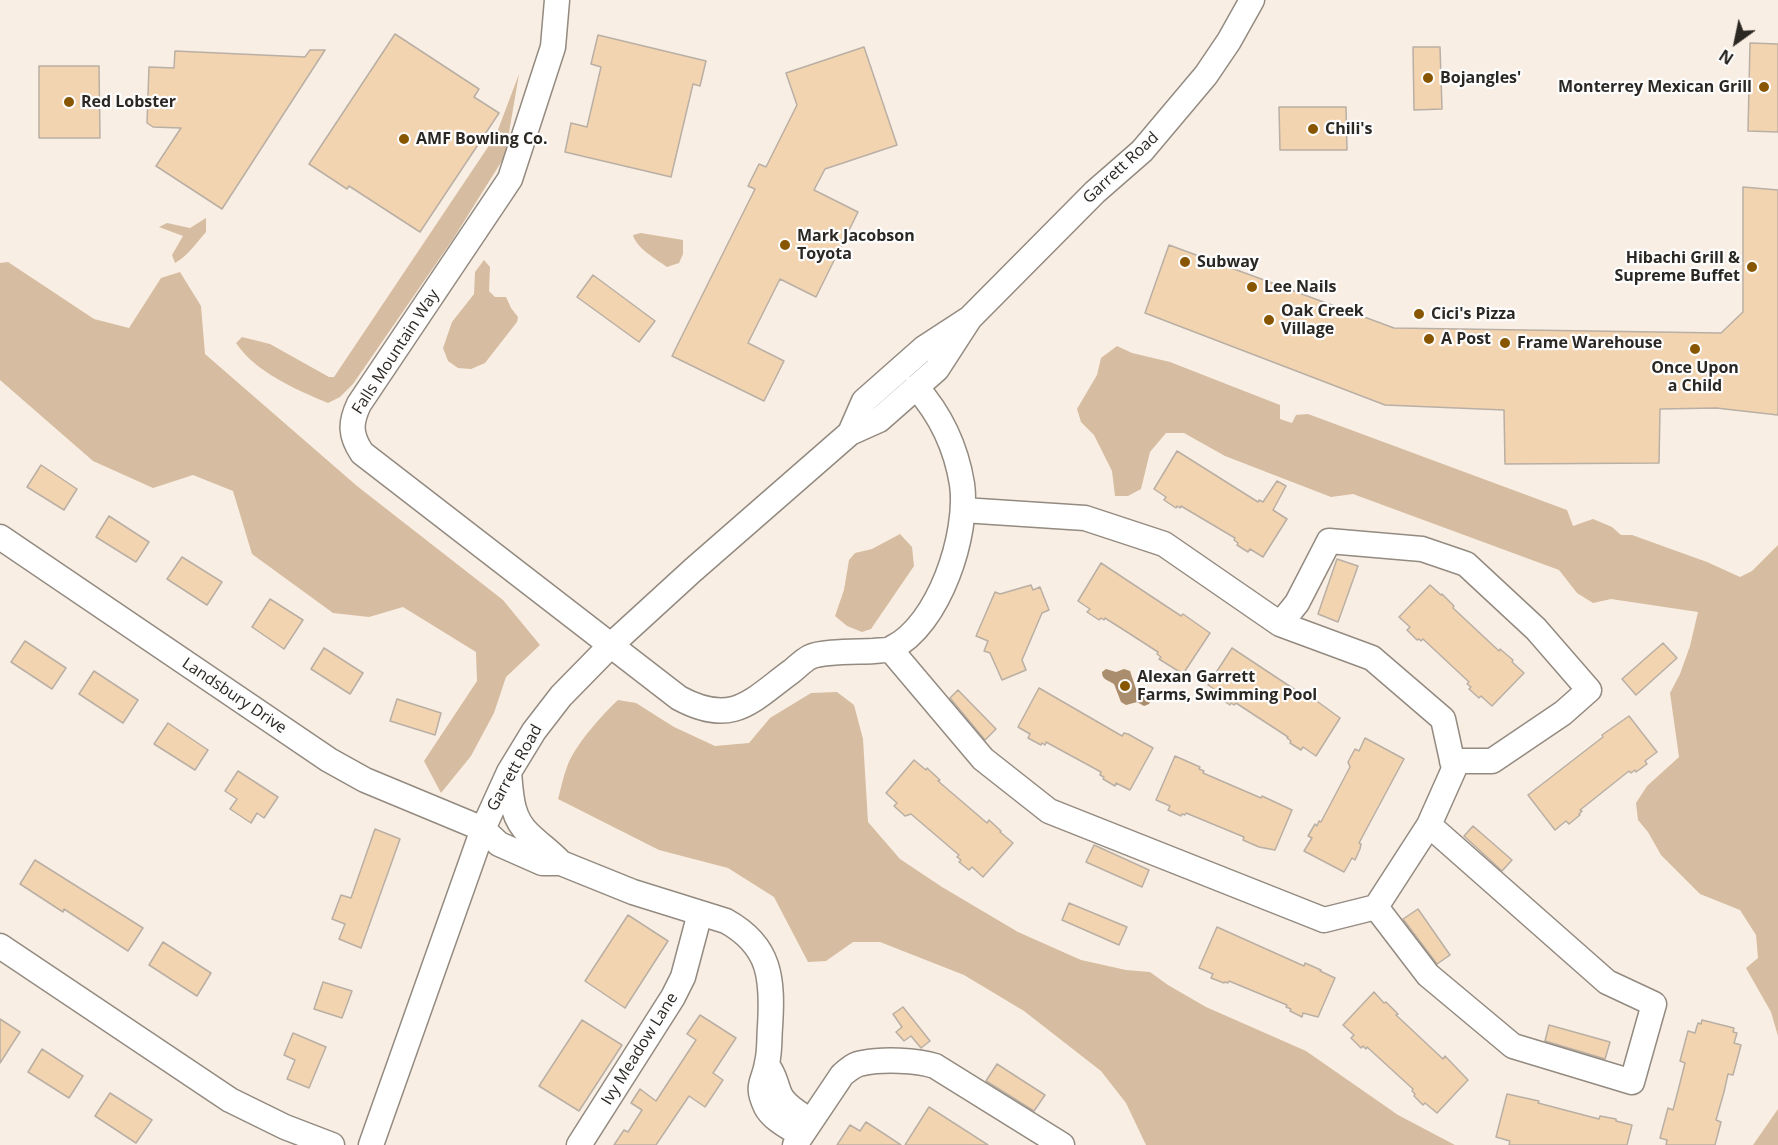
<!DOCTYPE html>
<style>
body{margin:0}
#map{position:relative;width:1778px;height:1145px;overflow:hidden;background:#f9eee3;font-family:"Open Sans",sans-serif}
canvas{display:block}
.north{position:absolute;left:1706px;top:12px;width:60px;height:60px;-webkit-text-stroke:4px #fdfdfd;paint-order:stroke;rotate:213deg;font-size:16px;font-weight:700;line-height:24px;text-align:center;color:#2b2723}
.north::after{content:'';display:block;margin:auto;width:21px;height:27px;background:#2b2723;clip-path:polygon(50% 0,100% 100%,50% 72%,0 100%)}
</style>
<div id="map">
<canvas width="1778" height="1145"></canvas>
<div class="north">N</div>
</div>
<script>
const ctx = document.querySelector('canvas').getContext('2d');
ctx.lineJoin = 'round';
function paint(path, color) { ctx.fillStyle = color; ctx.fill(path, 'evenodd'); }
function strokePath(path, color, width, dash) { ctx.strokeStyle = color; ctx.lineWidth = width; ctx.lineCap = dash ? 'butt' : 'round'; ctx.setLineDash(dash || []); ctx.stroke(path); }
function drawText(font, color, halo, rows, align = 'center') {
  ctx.font = font + ' "Open Sans",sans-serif'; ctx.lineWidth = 4.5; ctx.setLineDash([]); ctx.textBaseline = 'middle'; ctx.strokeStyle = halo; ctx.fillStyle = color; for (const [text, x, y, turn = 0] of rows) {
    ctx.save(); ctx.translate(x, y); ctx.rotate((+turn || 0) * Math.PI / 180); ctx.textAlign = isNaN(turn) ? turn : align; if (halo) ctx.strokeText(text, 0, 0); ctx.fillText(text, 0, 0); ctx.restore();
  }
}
const green = new Path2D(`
 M 519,74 L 505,156 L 453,239 L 353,384 L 340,397 L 328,403 C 297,390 255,372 236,343 L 242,337 L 270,344 L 329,377 L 334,377 L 496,135 Z
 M 206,218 L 206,232 C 196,243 188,256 175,263 L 172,255 L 183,236 L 159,227 L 167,223 L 190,228 Z
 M 641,233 L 683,240 L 683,254 L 679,263 L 667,267 C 656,259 636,248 633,235 Z
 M 484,260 L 490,267 L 489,291 L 495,297 L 506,297 L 511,308 L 518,317 L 517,322 L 485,363 L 471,369 L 458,368 L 448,361 L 443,348 L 452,322 L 474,294 L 475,272 Z
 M 8,262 L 94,319 L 129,328 L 161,278 L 180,272 L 201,306 L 205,354 L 357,486 L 503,600 L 540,645 L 506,677 L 494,713 L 471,756 L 441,793 L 424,761 L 477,681 L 476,652 L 403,607 L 369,617 L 333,613 L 252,554 L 233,491 L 193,475 L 153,488 L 93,461 L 0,380 L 0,263 Z
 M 1117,346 L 1132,353 L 1170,362 L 1280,405 L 1280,419 L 1292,423 L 1296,415 L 1308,414 L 1567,510 L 1573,526 L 1593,519 L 1612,527 L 1621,535 L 1632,535 L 1707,562 L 1740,577 L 1752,571 L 1778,545 L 1778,1036 L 1771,1012 L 1746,968 L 1758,958 L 1756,935 L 1740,910 L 1700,894 L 1661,855 L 1648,832 L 1638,820 L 1636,803 L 1647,786 L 1679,757 L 1670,693 L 1680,674 L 1690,646 L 1698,612 L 1611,599 L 1593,603 L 1577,593 L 1559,570 L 1353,494 L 1331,497 L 1225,456 L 1184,433 L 1166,433 L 1150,452 L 1141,489 L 1128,496 L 1115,496 L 1112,471 L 1094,435 L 1081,422 L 1077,409 L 1097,375 L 1101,358 Z
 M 900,534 L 912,547 L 914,566 L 871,629 L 862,632 L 847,626 L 835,616 L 844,590 L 849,560 L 855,553 L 872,549 Z
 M 837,692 L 854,705 L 863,739 L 868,822 L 900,859 L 942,887 L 1018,932 L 1081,960 L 1126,970 L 1150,972 L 1168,985 L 1206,1007 L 1306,1051 L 1398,1115 L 1455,1145 L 1146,1145 L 1126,1103 L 1101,1071 L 1024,1011 L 964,975 L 880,942 L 853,942 L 826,961 L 808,962 L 774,897 L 728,868 L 659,850 L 558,799 C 561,788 563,777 567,767 C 574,746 602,715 618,700 L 636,703 L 674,727 L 715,746 L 749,743 L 770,718 L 811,693 Z
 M 1778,1109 L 1778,1145 L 1753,1145 Z`);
const water = new Path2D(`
 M 1106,669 L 1116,672 L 1124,669 L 1130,671 L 1136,689 C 1144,693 1149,690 1152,699 L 1149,704 L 1144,706 L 1137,702 L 1126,705 L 1121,702 L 1114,684 C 1108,680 1102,680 1102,672 Z`);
const building = new Path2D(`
 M 395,34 L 479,89 L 474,97 L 499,113 L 420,232 L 349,186 L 347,189 L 309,164 Z
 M 598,35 L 706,61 L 700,86 L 693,84 L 671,177 L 565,152 L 571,123 L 587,127 L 601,67 L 591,64 Z
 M 1750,43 L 1778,44 L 1778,132 L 1748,131 Z
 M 864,47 L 897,145 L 825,169 L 814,190 L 858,212 L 816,297 L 780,279 L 748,343 L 784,361 L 764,401 L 672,356 L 755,189 L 748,186 L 759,164 L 766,167 L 797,105 L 786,73 Z
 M 1413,47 L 1440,47 L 1442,109 L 1414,110 Z
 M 310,50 L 325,50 L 222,209 L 156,166 L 181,128 L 153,127 L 147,123 L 149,67 L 174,68 L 175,51 L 305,57 Z
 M 39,66 L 99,66 L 100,138 L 39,138 Z
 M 1279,107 L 1346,107 L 1347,150 L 1280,150 Z
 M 1743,187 L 1778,190 L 1778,415 L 1716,408 L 1660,409 L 1659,463 L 1505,464 L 1504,410 L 1385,405 L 1145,313 L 1169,245 L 1394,328 L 1721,333 L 1743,312 Z
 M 593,275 L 655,321 L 639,342 L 577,297 Z
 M 1177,451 L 1258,502 L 1259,500 L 1263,502 L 1277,481 L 1286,486 L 1273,510 L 1287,519 L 1263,557 L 1250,549 L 1248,552 L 1237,545 L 1238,543 L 1234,540 L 1235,538 L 1181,506 L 1180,508 L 1177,506 L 1176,508 L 1164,500 L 1166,497 L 1154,489 Z
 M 41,465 L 77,489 L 64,510 L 27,487 Z
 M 109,516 L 149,542 L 136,562 L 96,537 Z
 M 182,557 L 222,582 L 207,605 L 167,579 Z
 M 1337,559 L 1358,566 L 1338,622 L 1318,614 Z
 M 1101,563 L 1181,616 L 1183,614 L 1210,633 L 1183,674 L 1159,659 L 1161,657 L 1157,654 L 1158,652 L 1127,632 L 1105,618 L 1104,620 L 1101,618 L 1099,620 L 1087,612 L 1090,609 L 1078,601 Z
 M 1031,585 L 1033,590 L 1040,587 L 1049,610 L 1042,613 L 1022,660 L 1026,670 L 1002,680 L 990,653 L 984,651 L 988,641 L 976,636 L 995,592 L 1000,594 Z
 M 1430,585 L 1441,595 L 1442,594 L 1454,606 L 1453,608 L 1499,651 L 1500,649 L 1513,660 L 1512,662 L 1524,673 L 1492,706 L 1481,696 L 1479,698 L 1469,689 L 1471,687 L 1467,684 L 1469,682 L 1423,639 L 1421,641 L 1419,639 L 1417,640 L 1407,630 L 1410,627 L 1399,617 Z
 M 270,599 L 303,620 L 284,649 L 252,627 Z
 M 25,641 L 66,668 L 52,689 L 11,662 Z
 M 1663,643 L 1677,658 L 1636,695 L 1622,679 Z
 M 324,648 L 363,673 L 350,694 L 311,669 Z
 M 1232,648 L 1312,701 L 1314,699 L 1340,718 L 1316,756 L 1303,747 L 1301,750 L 1290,743 L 1291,741 L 1287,738 L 1288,737 L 1236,703 L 1234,705 L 1231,703 L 1230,705 L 1218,697 L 1220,693 L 1208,685 Z
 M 94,671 L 138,700 L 123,723 L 79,694 Z
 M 1039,688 L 1122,736 L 1124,733 L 1128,734 L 1153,748 L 1130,790 L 1116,783 L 1115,786 L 1103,779 L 1104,777 L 1100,775 L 1101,772 L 1046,742 L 1045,745 L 1042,743 L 1041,745 L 1028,738 L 1030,734 L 1018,727 Z
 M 958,690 L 996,729 L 985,740 L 950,698 Z
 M 397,699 L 441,713 L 435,735 L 390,721 Z
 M 1629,716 L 1657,752 L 1645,761 L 1647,764 L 1636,772 L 1635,770 L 1631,773 L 1629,771 L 1580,810 L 1582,811 L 1579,814 L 1580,815 L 1569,824 L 1566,821 L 1555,830 L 1528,795 L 1603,737 L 1602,735 Z
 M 168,723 L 208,750 L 195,770 L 154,744 Z
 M 1365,738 L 1404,759 L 1359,843 L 1361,844 L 1360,849 L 1355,860 L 1352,858 L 1344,872 L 1304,851 L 1312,838 L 1308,836 L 1315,824 L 1317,826 L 1319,821 L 1321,822 L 1350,767 L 1348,762 L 1355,749 L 1359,751 Z
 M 1175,756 L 1200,767 L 1199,769 L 1204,771 L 1203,773 L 1261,798 L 1262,796 L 1292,810 L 1275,850 L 1259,847 L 1243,840 L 1244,837 L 1186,813 L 1185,815 L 1182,814 L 1181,816 L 1168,810 L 1170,806 L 1156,800 Z
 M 914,760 L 926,770 L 927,768 L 940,780 L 938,781 L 987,823 L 989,820 L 1001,831 L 1000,832 L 1013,843 L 983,877 L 972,867 L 969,870 L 959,862 L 961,860 L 957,857 L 959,855 L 911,814 L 905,816 L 894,806 L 897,803 L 886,793 Z
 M 238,771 L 278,797 L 264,818 L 257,813 L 251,823 L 230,809 L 237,799 L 225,791 Z
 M 1473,826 L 1512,860 L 1502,871 L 1464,836 Z
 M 375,829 L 400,839 L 361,948 L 339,939 L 345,924 L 332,919 L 341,895 L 351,898 Z
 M 1094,845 L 1149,870 L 1142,887 L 1086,862 Z
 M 35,860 L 143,928 L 128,951 L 64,909 L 63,912 L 20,884 Z
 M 1069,903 L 1127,927 L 1119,945 L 1062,920 Z
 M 1418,909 L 1450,955 L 1437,964 L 1403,919 Z
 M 628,915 L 668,941 L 625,1008 L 585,981 Z
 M 1217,927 L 1304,966 L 1305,963 L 1321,970 L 1320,971 L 1335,978 L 1318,1017 L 1303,1013 L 1302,1017 L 1290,1011 L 1291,1009 L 1286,1007 L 1287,1005 L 1229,981 L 1228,983 L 1225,982 L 1224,983 L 1211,978 L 1213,974 L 1199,968 Z
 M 163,942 L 211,973 L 197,996 L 149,965 Z
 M 323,982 L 352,991 L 342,1018 L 314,1009 Z
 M 1374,992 L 1384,1003 L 1386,1002 L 1398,1014 L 1396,1015 L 1443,1059 L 1445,1056 L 1468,1080 L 1437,1113 L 1425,1103 L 1423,1105 L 1414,1096 L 1415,1094 L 1412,1091 L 1413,1089 L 1367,1047 L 1366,1049 L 1363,1046 L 1361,1048 L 1351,1038 L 1354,1035 L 1343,1025 Z
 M 903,1007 L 930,1041 L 921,1048 L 911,1036 L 904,1041 L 896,1032 L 902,1027 L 893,1014 Z
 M 700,1015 L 736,1038 L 713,1073 L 723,1080 L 705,1107 L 689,1096 L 656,1145 L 614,1145 L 624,1130 L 628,1132 L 642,1110 L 631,1103 L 640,1089 L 656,1101 L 696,1040 L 687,1034 Z
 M 0,1019 L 20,1032 L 0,1063 Z
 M 582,1020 L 622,1045 L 579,1111 L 539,1086 Z
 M 1702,1020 L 1734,1028 L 1733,1032 L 1737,1033 L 1734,1043 L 1741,1045 L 1733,1075 L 1728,1074 L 1724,1092 L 1716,1120 L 1721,1122 L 1715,1145 L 1666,1145 L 1667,1140 L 1660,1138 L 1668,1108 L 1673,1110 L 1679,1087 L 1685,1063 L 1680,1061 L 1688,1031 L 1695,1033 L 1698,1023 L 1701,1024 Z
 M 1549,1025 L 1610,1042 L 1605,1059 L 1545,1041 Z
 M 293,1033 L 326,1047 L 309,1088 L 287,1079 L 295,1060 L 284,1055 Z
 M 42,1049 L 83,1076 L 69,1098 L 28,1072 Z
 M 997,1064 L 1045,1095 L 1034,1111 L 986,1081 Z
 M 110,1093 L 152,1120 L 136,1143 L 95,1116 Z
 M 1507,1094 L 1539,1101 L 1538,1103 L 1599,1119 L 1600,1116 L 1616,1119 L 1616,1121 L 1632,1125 L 1627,1145 L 1509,1145 L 1510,1141 L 1496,1137 Z
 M 929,1107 L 988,1145 L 905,1145 Z
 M 866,1122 L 901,1145 L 837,1145 L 850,1125 L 860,1131 Z`);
const minor = new Path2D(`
 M 557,0 L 553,47 L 510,179 L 359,404 C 350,423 350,435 362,453 L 679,698 C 733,727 751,701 792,671 C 798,666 804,660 810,657 C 822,651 859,652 874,651 C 879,650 887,651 892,648 C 939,625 969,534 962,484 C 956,447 941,415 916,387
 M 850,433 L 864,401 L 924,348 L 970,318 L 1095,192 L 1142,151 L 1206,75 L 1229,41 L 1252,0
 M 963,510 L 1085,518 L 1164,544 L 1280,624 L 1372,658 L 1443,719 L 1454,769 L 1429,825 L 1376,907 L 1428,975 L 1513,1046 L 1632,1082 L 1654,1004 L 1607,982 L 1429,825
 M 0,537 L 329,760 L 365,780 L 483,829 L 499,844 L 542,863 L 561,863 L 633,892 L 726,921 C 771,946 773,979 770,1027 C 769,1039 770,1051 767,1063 C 764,1083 755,1084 766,1107 C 772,1119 790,1128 801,1135
 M 1280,624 L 1297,603 L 1329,541 L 1422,549 L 1466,564 L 1536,629 L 1589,690 L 1563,713 L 1492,761 L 1452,761
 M 890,649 L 983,759 L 1049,811 L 1324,920 L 1376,907
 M 509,772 C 511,794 511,818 529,834 C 539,844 551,852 561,863
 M 0,946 L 230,1100 L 285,1127 L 332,1145
 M 767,1065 C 775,1076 774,1079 779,1092 C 783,1105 800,1114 811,1121
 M 371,1145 L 483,829 L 509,772 L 534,731 L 561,696 L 611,645 L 693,570 L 850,433 L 879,420 L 937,369 L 970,318
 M 579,1145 L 673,997 L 683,977 L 700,913
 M 795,1145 L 842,1075 C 849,1069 854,1064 863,1063 C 882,1059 917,1060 935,1066 L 1062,1145`);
const markers = [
 [1428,78,6,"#895600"],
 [1764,87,6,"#895600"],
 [69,102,6,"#895600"],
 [1313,129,6,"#895600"],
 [404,139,6,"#895600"],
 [785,245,6,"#895600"],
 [1185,262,6,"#895600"],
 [1752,267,6,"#895600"],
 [1252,287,6,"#895600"],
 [1419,314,6,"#895600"],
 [1269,320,6,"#895600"],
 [1429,339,6,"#895600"],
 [1505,343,6,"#895600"],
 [1695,349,6,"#895600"],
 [1125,686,6,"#895600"]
];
const poiNames = [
 ["Bojangles'",1440,78],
 ["Monterrey Mexican Grill",1752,87,"right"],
 ["Red Lobster",81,102],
 ["Chili's",1325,129],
 ["AMF Bowling Co.",416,139],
 ["Mark Jacobson",797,236],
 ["Toyota",797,254],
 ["Hibachi Grill &",1740,258,"right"],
 ["Supreme Buffet",1740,276,"right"],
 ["Subway",1197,262],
 ["Lee Nails",1264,287],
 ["Oak Creek",1281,311],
 ["Village",1281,329],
 ["Cici's Pizza",1431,314],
 ["A Post",1441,339],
 ["Frame Warehouse",1517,343],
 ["Once Upon",1695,368,"center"],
 ["a Child",1695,386,"center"],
 ["Alexan Garrett",1137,677],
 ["Farms, Swimming Pool",1137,695]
];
const streetNames = [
 ["Garrett Road",1121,168,-43],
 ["Falls Mountain Way",396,352,-57],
 ["Landsbury Drive",234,696,34],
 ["Garrett Road",515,768,-61],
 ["Ivy Meadow Lane",640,1049,-58]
];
paint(green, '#d6bca0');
paint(water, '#aa8d6c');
paint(building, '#f3d4b0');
strokePath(building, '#b9afa4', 1.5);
strokePath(minor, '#938a80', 27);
strokePath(minor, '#fff', 24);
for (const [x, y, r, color] of markers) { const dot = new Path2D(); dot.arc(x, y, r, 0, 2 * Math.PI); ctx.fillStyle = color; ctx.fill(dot); strokePath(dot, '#fdfdfd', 2); }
drawText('bold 16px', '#2b2723', '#fdfdfd', poiNames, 'left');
drawText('16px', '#2b2723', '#fdfdfd', streetNames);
</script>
